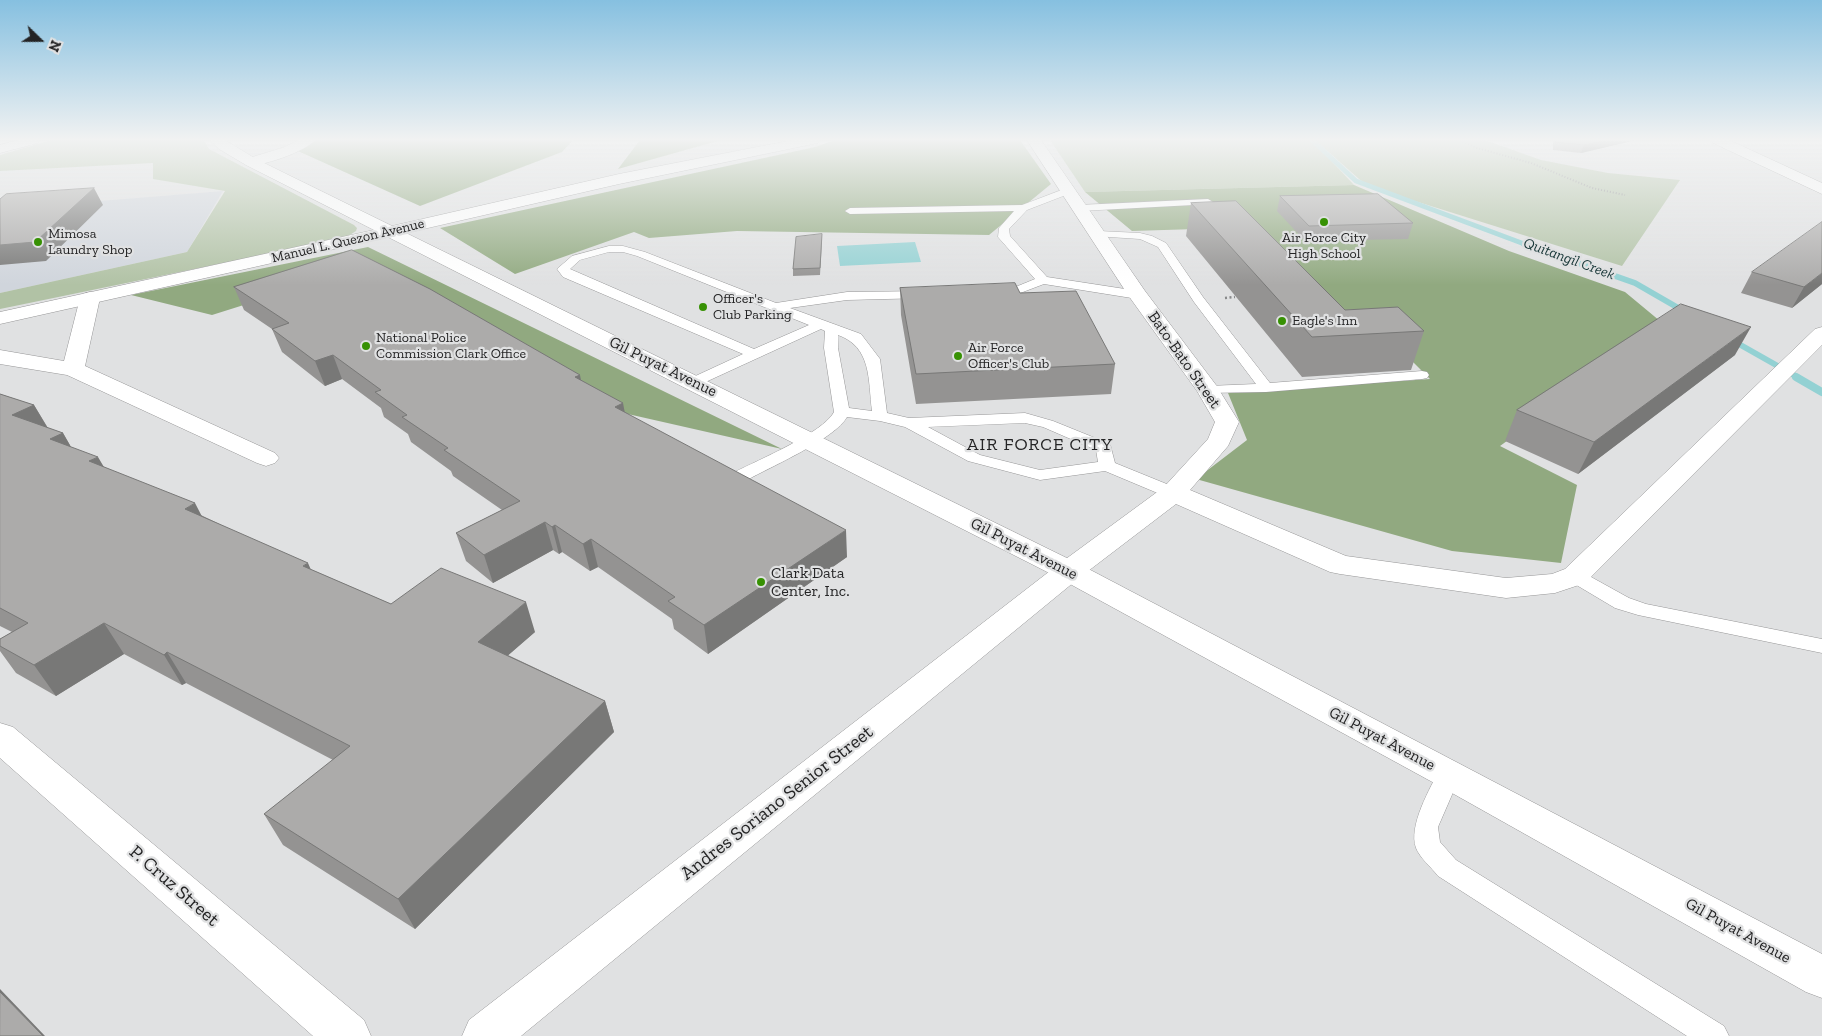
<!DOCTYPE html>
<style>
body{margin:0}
#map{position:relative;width:1822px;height:1036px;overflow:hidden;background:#e0e1e2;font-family:"Zilla Slab",serif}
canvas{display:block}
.north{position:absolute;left:15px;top:15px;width:50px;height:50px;-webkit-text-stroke:4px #e0e1e2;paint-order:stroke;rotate:112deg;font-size:14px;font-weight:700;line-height:20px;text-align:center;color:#242425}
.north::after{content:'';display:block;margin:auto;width:18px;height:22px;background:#242425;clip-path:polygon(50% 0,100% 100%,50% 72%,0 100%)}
</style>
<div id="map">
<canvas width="1822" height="1036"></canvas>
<div class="north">N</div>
</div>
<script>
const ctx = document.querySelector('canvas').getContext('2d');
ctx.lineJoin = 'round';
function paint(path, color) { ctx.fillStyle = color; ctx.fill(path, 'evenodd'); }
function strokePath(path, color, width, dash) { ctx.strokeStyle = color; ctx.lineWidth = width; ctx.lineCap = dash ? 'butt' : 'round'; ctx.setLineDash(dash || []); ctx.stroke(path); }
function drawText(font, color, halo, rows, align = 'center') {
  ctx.font = font + ' "Zilla Slab",serif'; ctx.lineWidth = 4.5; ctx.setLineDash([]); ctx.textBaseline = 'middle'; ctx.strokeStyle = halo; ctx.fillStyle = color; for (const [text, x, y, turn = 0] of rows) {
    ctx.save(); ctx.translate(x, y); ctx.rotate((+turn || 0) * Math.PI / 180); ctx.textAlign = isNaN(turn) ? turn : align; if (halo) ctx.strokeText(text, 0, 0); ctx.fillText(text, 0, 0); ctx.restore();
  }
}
const built = new Path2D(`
 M 223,191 L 187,252 L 0,293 L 0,209 Z`);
const green = new Path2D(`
 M 51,140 L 204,140 L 209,149 L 354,225 L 357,228 L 356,231 L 345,238 L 0,309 L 0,293 L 187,252 L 225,191 L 153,179 L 153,163 L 0,171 L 0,155 Z
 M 1050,140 L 1312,140 L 1354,185 L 1085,192 Z
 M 1315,140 L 1485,140 L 1541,160 L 1608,173 L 1680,180 L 1622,266 L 1367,186 Z`);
const forest = new Path2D(`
 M 302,140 L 573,140 L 562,152 L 420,206 L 289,147 Z
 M 640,140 L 721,140 L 618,169 Z
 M 835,140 L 1020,140 L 1051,184 L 989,235 L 737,231 L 649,238 L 634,232 L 515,274 L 440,228 L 815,147 Z
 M 1354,185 L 1509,251 L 1625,292 L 1666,326 L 1500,446 L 1577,485 L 1561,563 L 1452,551 L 1196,479 L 1247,440 L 1228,393 L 1430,379 L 1390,339 L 1333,342 L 1229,228 L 1132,231 L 1085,192 Z
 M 368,247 L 782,449 L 619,412 L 358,269 L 212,315 L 131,295 Z`);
const water = new Path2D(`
 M 915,242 L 921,262 L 840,266 L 837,246 Z`);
const streamFar2 = new Path2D(`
 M 1312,140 L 1356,181 L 1527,245`);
const streamFar1 = new Path2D(`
 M 1524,244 L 1635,283 L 1687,313
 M 1730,339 L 1799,378`);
const stream = new Path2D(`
 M 1796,377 L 1822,392`);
const pathFar1 = new Path2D(`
 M 1460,140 L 1477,148 L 1531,163 L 1592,188 L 1625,195`);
const path = new Path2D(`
 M 1225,298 L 1235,297`);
const lane = new Path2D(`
 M 1067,188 L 1072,191 L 1071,193 L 1027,210 L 1009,229 L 1010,236 L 1047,277 L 1138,291 L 1144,295 L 1142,298 L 1138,299 L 1044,284 L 1015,295 L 992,296 L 990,293 L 992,290 L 1013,288 L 1035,279 L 998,237 L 999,228 L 1014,211 L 850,214 L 845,211 L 850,208 L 1022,205 Z
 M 1208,199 L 1213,202 L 1212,204 L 1080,211 L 1075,208 L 1080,205 Z
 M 1098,231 L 1140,233 L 1152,236 L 1166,243 L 1203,297 L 1270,383 L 1422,371 L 1427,372 L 1429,375 L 1427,378 L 1422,379 L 1266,392 L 1203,393 L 1201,390 L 1203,387 L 1208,386 L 1256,384 L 1194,302 L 1158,247 L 1140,239 L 1094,236 L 1093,234 L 1094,232 Z
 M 609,246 L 623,246 L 645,252 L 776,303 L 847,292 L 929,291 L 931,294 L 925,298 L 847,300 L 790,308 L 861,334 L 880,359 L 887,413 L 909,418 L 1025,413 L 1053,421 L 1110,444 L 1115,463 L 1179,489 L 1181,493 L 1179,497 L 1167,497 L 1105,471 L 1040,480 L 968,461 L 905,427 L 880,421 L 847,417 C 835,439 770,467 747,480 L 735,480 L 733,476 L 735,472 C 758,460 823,433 834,412 L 824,348 L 825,331 L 821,329 L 699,385 L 689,385 L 687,382 L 689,379 L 743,354 L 563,277 L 557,269 L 572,256 ZM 609,252 L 623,252 L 637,256 L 809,325 L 754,349 L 570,269 L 580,260 ZM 838,335 C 872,347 868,380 872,411 L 849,408 L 838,348 ZM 1025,423 L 1043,427 L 1096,450 L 1098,462 L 1040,470 L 980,455 L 928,427 Z
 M 1575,570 L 1582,572 L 1629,598 L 1646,604 L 1822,639 L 1822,653 L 1638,615 L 1615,608 L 1568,580 L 1566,576 L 1568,572 Z
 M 1449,765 L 1457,767 L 1461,774 L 1438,827 L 1440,842 L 1456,860 L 1724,1026 L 1729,1036 L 1687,1036 L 1438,876 C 1431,867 1420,858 1416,848 C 1408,826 1430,788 1441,767 Z`);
const street = new Path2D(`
 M 298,140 L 315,140 C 307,151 259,168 246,165 L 244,162 L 246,159 L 285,147 Z
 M 1027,140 L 1041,140 L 1145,291 L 1216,385 L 1239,422 L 1228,446 L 1190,490 L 1346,556 L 1506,578 L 1552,574 L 1565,569 L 1815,329 L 1822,327 L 1822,345 L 1585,583 L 1555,593 L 1506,598 L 1340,574 L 1330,572 L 1176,504 L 1079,578 L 521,1036 L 462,1036 L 469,1020 L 1059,564 L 1164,487 L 1208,439 L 1215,422 L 1197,391 L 1128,295 Z
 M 1711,140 L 1729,140 L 1822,183 L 1822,194 L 1713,143 Z
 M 90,292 L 97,294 L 100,298 L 85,366 L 275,453 L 279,458 L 275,463 L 266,466 L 257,463 L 67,375 L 0,364 L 0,350 L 64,361 L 80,298 L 83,294 Z
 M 0,723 L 13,727 L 364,1020 L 371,1036 L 313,1036 L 0,758 Z`);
const secondary = new Path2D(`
 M 18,140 L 40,140 L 38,143 L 0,153 L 0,145 Z
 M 210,140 L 225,140 L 256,159 L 392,226 L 619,174 L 793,140 L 820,140 L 818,143 L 813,144 L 619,184 L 406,233 L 1079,564 L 1822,954 L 1822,998 L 1806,992 L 1436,784 L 1059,578 L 388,237 L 0,324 L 0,312 L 374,230 L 246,165 L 219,149 Z`);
const wall = new Path2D(`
 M 1553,140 L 1636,140 L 1581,153 L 1553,150 Z
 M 1280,196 L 1413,223 L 1408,239 L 1305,241 L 1277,211 Z
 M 1191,203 L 1345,310 L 1424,331 L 1411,370 L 1302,377 L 1186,236 Z
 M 822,234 L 822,241 L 820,275 L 793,276 L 793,269 Z
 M 1752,272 L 1822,284 L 1792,308 L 1741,293 Z
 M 234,287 L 581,380 L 625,412 L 847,557 L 708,654 L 674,629 L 672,619 L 598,567 L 590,571 L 562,552 L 559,554 L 553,550 L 493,583 L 466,561 L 456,533 L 502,510 L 453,476 L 451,471 L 411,442 L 408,434 L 384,417 L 381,408 L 342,379 L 325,386 L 282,352 L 272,329 L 244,310 Z
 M 900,288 L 1020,293 L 1115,364 L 1111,394 L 916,404 L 901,315 Z
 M 1735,355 L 1578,474 L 1505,441 L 1517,410 Z
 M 0,394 L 34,405 L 48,428 L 63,433 L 71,447 L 104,467 L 310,569 L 391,604 L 535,632 L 508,655 L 605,701 L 614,732 L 415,929 L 283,845 L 264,814 L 333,760 L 186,683 L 182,685 L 124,654 L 56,696 L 16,673 L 0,651 L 0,639 L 12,632 L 0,626 Z`);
const shadedWall = new Path2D(`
 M 1607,140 L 1636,140 L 1581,153 L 1584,145 Z
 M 94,188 L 103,205 L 46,261 L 0,265 L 0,228 Z
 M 1822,273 L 1822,284 L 1792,308 L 1804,287 Z
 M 1751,327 L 1735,355 L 1578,474 L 1594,442 Z
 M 333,355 L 342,379 L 325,386 L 315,361 Z
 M 580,375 L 585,400 L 575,377 Z
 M 623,403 L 628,429 L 615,407 Z
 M 34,405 L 50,432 L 12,415 Z
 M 63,433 L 79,461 L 50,439 Z
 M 98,457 L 114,484 L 89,461 Z
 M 195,503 L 210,532 L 185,509 Z
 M 545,522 L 553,550 L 493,583 L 484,555 Z
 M 555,525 L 562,552 L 559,554 L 552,527 Z
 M 846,530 L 847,557 L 708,654 L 704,625 Z
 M 591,539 L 598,567 L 590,571 L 583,544 Z
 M 308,563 L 321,593 L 303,566 Z
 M 526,602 L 535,632 L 489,672 L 478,642 Z
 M 104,623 L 124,654 L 56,696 L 34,665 Z
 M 167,652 L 186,683 L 182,685 L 164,655 Z
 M 605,701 L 614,732 L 415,929 L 398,899 Z
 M 0,989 L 45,1036 L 43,1036 L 0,992 Z`);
const building = new Path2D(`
 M 1556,140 L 1607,140 L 1584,145 L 1556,142 Z
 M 94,188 L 35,242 L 0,245 L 0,199 L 6,194 Z
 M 1378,194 L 1413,223 L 1309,226 L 1280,196 Z
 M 1236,201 L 1345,310 L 1398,307 L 1424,331 L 1312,337 L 1191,203 Z
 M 1822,222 L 1822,273 L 1804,287 L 1752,272 Z
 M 822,234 L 820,268 L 793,269 L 796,237 Z
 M 352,250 L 430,289 L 580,375 L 575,377 L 623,403 L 615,407 L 846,530 L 704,625 L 668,601 L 675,597 L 591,539 L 583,544 L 555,525 L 552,527 L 545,522 L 484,555 L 456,533 L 520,501 L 444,450 L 448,448 L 402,417 L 407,415 L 375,392 L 381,390 L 333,355 L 315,361 L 272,329 L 289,323 L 234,287 Z
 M 1015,283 L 1020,293 L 1076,291 L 1115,364 L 916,374 L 900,288 Z
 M 1681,304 L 1751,327 L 1594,442 L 1517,410 Z
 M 0,394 L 34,405 L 12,415 L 63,433 L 50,439 L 98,457 L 89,461 L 195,503 L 185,509 L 308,563 L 303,566 L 391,604 L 441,568 L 526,602 L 478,642 L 605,701 L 398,899 L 264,814 L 350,746 L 167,652 L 164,655 L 104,623 L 34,665 L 0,646 L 0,639 L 28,623 L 0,608 Z
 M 0,992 L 43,1036 L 0,1036 Z`);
const markers = [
 [1324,222,5,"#379103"],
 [38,242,5,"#379103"],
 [703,307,5,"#379103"],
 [1282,321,5,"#379103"],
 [366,346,5,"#379103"],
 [958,356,5,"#379103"],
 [761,582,5,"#379103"]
];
const farPoinames = [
 ["Mimosa",48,234],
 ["Laundry Shop",48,250],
 ["Air Force City",1324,238,"center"],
 ["High School",1324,254,"center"],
 ["Officer's",713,299],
 ["Club Parking",713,315],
 ["Eagle's Inn",1292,321],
 ["National Police",376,338],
 ["Commission Clark Office",376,354],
 ["Air Force",968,348],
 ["Officer's Club",968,364]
];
const farStreetnames = [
 ["Manuel L. Quezon Avenue",348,241,-13]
];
const farWaternames = [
 ["Quitangil Creek",1569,259,20]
];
const streetNames = [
 ["Bato-Bato Street",1184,360,55],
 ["Gil Puyat Avenue",663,367,26],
 ["Gil Puyat Avenue",1024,549,27],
 ["Gil Puyat Avenue",1382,739,28],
 ["Gil Puyat Avenue",1738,931,29]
];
const poiNames = [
 ["Clark Data",771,573],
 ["Center, Inc.",771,591]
];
const neighbourhoodNames = [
 ["AIR FORCE CITY",1040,445]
];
const nearStreetnames = [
 ["Andres Soriano Senior Street",777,803,-38],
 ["P. Cruz Street",174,886,41]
];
paint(built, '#d0d5dc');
paint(green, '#b1c2a5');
paint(forest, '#91a980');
paint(water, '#93d1d3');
strokePath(streamFar2, '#93d1d3', 5);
strokePath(streamFar1, '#93d1d3', 6);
strokePath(stream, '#93d1d3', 8);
strokePath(lane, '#969697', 1);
strokePath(street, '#969697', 1);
strokePath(secondary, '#969697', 1);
strokePath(pathFar1, '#88898a', 2, [1, 2]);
strokePath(path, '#88898a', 2.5, [2, 2.5]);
paint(lane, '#fff');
paint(street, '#fff');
paint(secondary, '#fff');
paint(wall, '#949392');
paint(shadedWall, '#787877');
paint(building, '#acabaa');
strokePath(building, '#787877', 1);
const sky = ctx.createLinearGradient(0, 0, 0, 285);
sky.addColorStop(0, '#86c0e0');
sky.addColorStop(0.49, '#f1f2f2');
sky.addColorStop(1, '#f1f2f200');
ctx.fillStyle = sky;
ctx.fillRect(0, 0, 1822, 285);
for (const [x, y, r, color] of markers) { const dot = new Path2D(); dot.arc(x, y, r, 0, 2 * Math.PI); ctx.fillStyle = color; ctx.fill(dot); strokePath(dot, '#e0e1e2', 2); }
drawText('14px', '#242425', '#e0e1e2', farPoinames, 'left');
drawText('14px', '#242425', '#e0e1e2', farStreetnames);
drawText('italic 15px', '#173637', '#e0e1e2', farWaternames);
drawText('16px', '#242425', '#e0e1e2', streetNames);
drawText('16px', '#242425', '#e0e1e2', poiNames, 'left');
ctx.letterSpacing = '1px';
drawText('18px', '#242425', '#e0e1e2', neighbourhoodNames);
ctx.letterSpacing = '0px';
drawText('19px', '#242425', '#e0e1e2', nearStreetnames);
</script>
